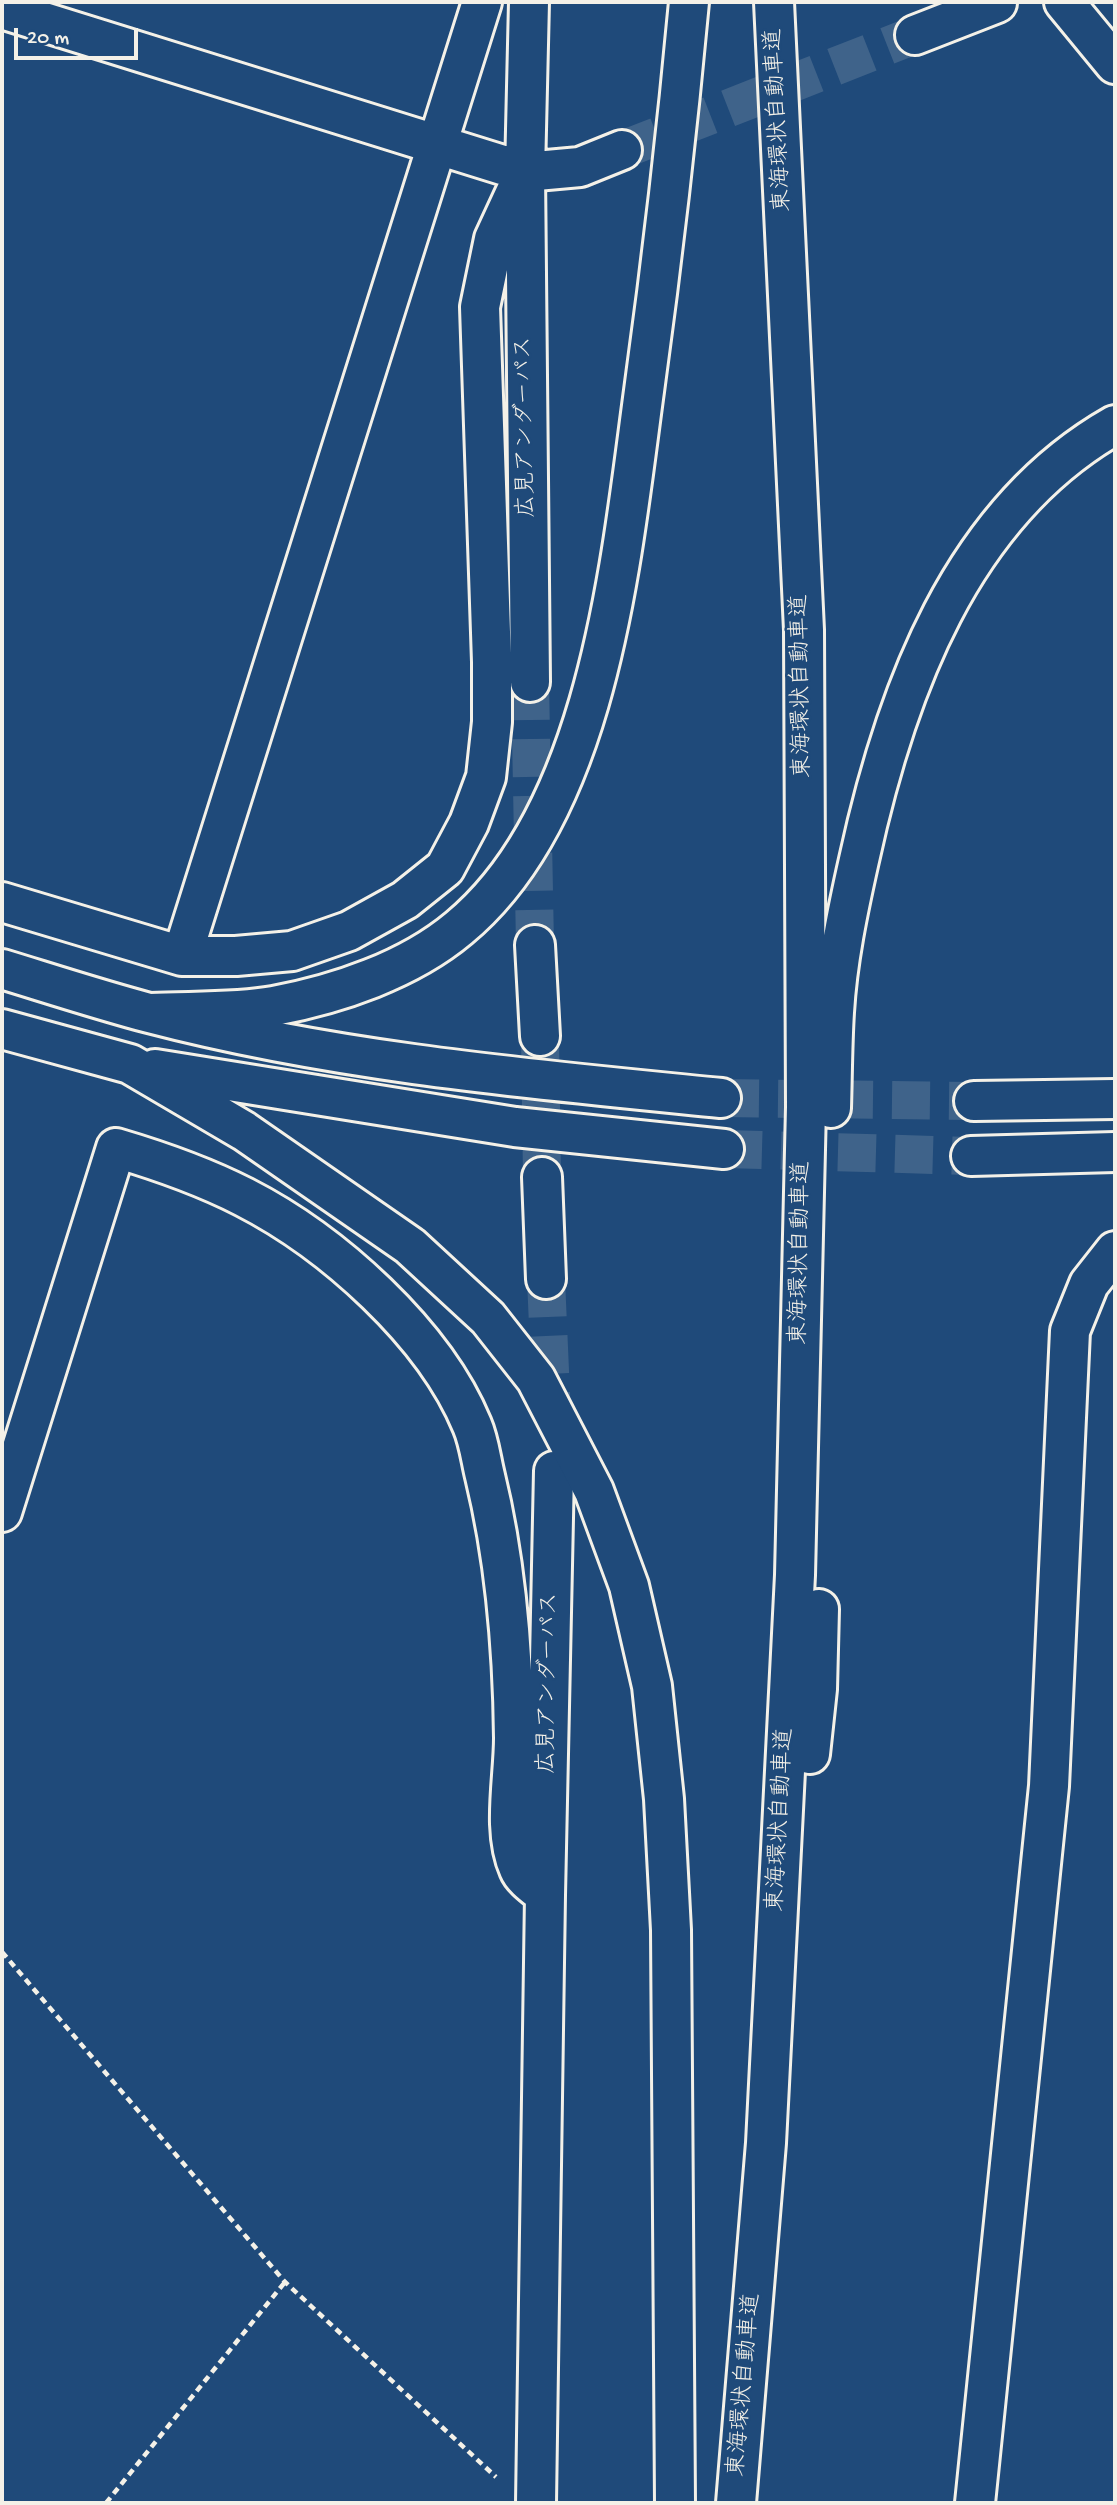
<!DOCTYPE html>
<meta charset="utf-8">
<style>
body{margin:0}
#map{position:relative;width:1117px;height:2505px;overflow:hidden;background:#1f4a7a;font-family:"Gochi Hand",sans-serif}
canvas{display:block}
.frame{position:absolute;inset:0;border:4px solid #f4f1e8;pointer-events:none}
.scale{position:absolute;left:14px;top:28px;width:124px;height:32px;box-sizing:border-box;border:4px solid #f4f1e8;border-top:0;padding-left:9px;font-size:21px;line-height:24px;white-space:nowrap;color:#f4f1e8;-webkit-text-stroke:5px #1f4a7a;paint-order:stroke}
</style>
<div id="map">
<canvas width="1117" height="2505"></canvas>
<div class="frame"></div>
<div class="scale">20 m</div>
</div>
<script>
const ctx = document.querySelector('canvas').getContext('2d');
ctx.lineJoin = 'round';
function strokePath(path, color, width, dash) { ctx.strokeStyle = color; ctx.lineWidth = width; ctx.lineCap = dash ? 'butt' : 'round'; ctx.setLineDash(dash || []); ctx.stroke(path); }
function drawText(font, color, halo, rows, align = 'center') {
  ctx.font = font + ' "Gochi Hand","Klee One",sans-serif'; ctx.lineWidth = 5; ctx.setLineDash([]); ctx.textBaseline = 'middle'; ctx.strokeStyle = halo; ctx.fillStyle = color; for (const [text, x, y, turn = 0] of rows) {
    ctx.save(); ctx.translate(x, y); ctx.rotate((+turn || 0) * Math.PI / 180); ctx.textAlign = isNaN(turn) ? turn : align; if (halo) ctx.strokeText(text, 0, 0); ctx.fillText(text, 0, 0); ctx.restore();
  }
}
const minorTunnel = new Path2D(`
 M 622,150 L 915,35
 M 530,682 L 535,945
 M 540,1036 L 542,1177
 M 546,1279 L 552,1417`);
const motorwayTunnel = new Path2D(`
 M 721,1098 L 974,1101
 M 724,1149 L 971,1156`);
const path = new Path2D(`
 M 2,1952 L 285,2282 L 496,2477
 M 106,2503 L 285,2282`);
const minor = new Path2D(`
 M 529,2 L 525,172 L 530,682
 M 2,9 L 525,172 L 580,167 L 622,150
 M 915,35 L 997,3
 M 2,902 L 182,956 L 236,956 L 292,951 L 349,931 L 405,900 L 445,868 L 469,823 L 486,777 L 492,722 L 492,662 L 480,307 L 494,239 L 525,172
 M 535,945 L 540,1036
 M 182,956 L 482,2
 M 542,1177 L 546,1279
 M 2,1512 L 116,1148 C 160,1161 203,1176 244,1197 C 332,1242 434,1333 472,1425 C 479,1441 481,1460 485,1476 C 506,1562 513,1650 514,1738 C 514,1779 502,1831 519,1869 C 523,1879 537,1888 545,1895 L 536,2503
 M 545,1895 L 554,1471
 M 975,2503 L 1049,1786 L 1070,1331 L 1089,1284 L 1115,1251`);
const motorway = new Path2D(`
 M 1064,2 L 1115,64
 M 2,969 C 51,984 100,1000 149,1013 C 336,1062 530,1079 721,1098
 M 151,1013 C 191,1011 235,1013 274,1006 C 338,994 409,970 459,928 C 599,812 621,560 644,391 C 662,261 677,132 689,2
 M 2,1029 L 130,1064 L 244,1131 L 410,1246 L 488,1318 L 536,1379 L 594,1491 L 629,1586 L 652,1686 L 664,1799 L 671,1930 L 675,2503
 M 155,1069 L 515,1127 L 724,1149
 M 974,1101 L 1115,1099
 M 831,1108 C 832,1076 832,1044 834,1012 C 837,961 848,909 859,860 C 895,694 960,513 1115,425
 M 971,1156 L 1115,1152
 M 810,1754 L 817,1689 L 819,1609
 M 736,2503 L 766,2143 L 795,1575 L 806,1107 L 804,630 L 774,2`);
const streetNames = [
 ["東海環状自動車道",780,120,-93],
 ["広見アンダーパス",527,427,-91],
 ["東海環状自動車道",803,686,-91],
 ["東海環状自動車道",802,1253,-89],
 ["広見アンダーパス",550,1683,-89],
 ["東海環状自動車道",782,1820,-87],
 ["東海環状自動車道",746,2385,-85]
];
strokePath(minorTunnel, '#3f638a', 38, [38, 19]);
strokePath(motorwayTunnel, '#3f638a', 38, [38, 19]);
strokePath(minor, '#f4f1e8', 44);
strokePath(motorway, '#f4f1e8', 44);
strokePath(path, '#f4f1e8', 4.5, [7, 5]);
strokePath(minor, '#1f4a7a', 38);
strokePath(motorway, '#1f4a7a', 38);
drawText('23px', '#f4f1e8', '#1f4a7a', streetNames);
</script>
